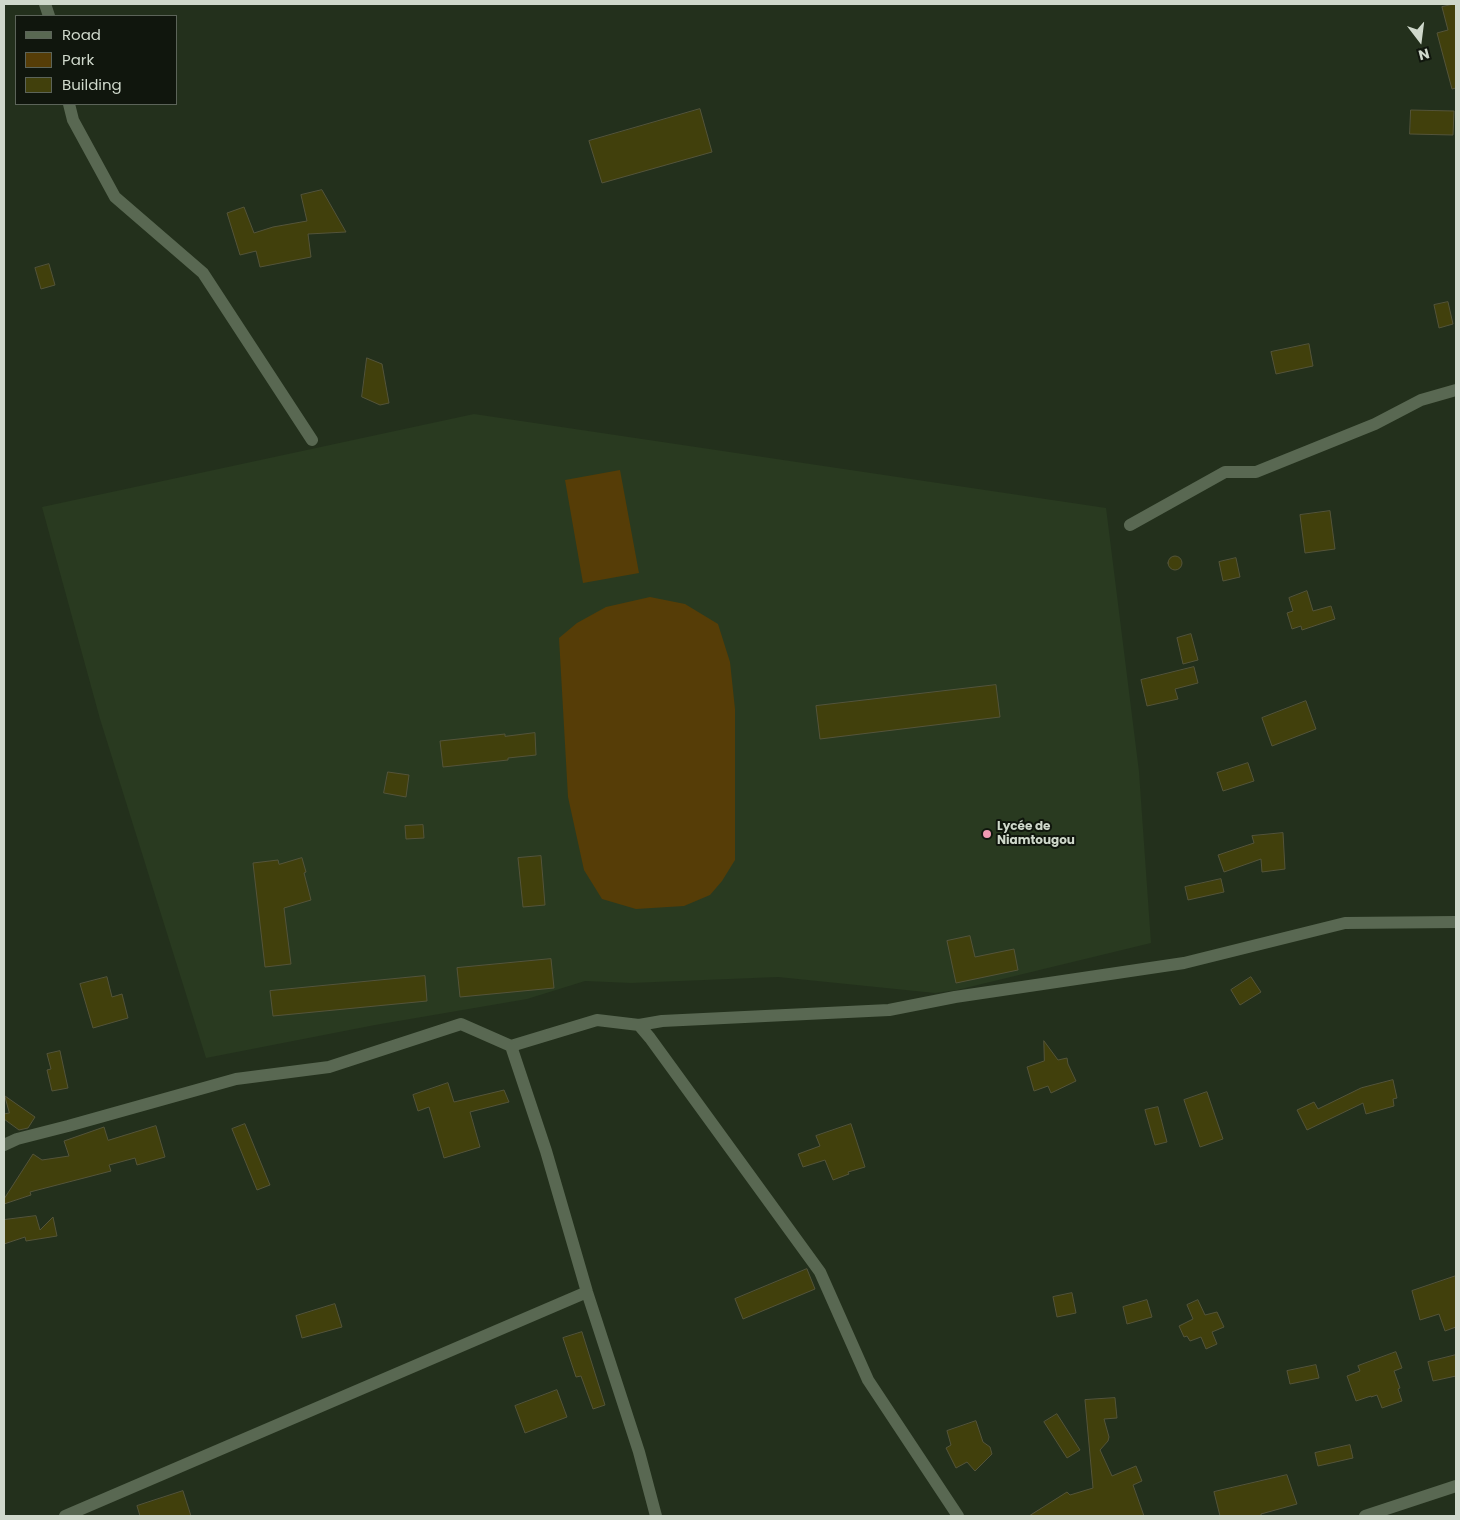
<!DOCTYPE html>
<meta charset="utf-8">
<style>
body{margin:0}
#map{position:relative;width:1460px;height:1520px;overflow:hidden;background:#23301c;font-family:Poppins,sans-serif}
canvas{display:block}
.frame{position:absolute;inset:0;border:5px solid #cfd8cb;pointer-events:none}
.legend{position:absolute;left:15px;top:15px;width:162px;height:90px;box-sizing:border-box;background:#10160d;border:1px solid #5c6459;margin:0;padding:6px 9px;list-style:none;font-size:15px;color:#cfd8cb}
.legend li{display:flex;align-items:center;gap:10px;height:25px}
.legend b{width:25px;border:1px solid #5c6459}
.north{position:absolute;left:1395px;top:15px;width:50px;height:50px;-webkit-text-stroke:4px #10160d;paint-order:stroke;rotate:165deg;font-size:14px;font-weight:700;line-height:20px;text-align:center;color:#cfd8cb}
.north::after{content:'';display:block;margin:auto;width:18px;height:22px;background:#cfd8cb;clip-path:polygon(50% 0,100% 100%,50% 72%,0 100%)}
</style>
<div id="map">
<canvas width="1460" height="1520"></canvas>
<div class="frame"></div>
<ul class="legend">
<li><b style="height:6px;background:#596852"></b>Road</li>
<li><b style="height:14px;background:#563d07"></b>Park</li>
<li><b style="height:14px;background:#41400c"></b>Building</li>
</ul>
<div class="north">N</div>
</div>
<script>
const ctx = document.querySelector('canvas').getContext('2d');
ctx.lineJoin = 'round';
function paint(path, color) { ctx.fillStyle = color; ctx.fill(path, 'evenodd'); }
function strokePath(path, color, width, dash) { ctx.strokeStyle = color; ctx.lineWidth = width; ctx.lineCap = dash ? 'butt' : 'round'; ctx.setLineDash(dash || []); ctx.stroke(path); }
function drawText(font, color, halo, rows, align = 'center') {
  ctx.font = font + ' Poppins,sans-serif'; ctx.lineWidth = 4; ctx.setLineDash([]); ctx.textBaseline = 'middle'; ctx.strokeStyle = halo; ctx.fillStyle = color; for (const [text, x, y, turn = 0] of rows) {
    ctx.save(); ctx.translate(x, y); ctx.rotate((+turn || 0) * Math.PI / 180); ctx.textAlign = isNaN(turn) ? turn : align; if (halo) ctx.strokeText(text, 0, 0); ctx.fillText(text, 0, 0); ctx.restore();
  }
}
const built = new Path2D(`
 M 474,414 L 1106,508 L 1139,772 L 1151,943 L 957,990 L 935,993 L 778,977 L 631,983 L 585,981 L 527,999 L 375,1025 L 206,1058 L 100,719 L 42,507 Z`);
const green = new Path2D(`
 M 620,470 L 639,573 L 583,583 L 565,480 Z
 M 650,597 L 685,604 L 718,624 L 730,662 L 735,709 L 735,860 L 722,881 L 710,895 L 684,906 L 636,909 L 602,899 L 584,870 L 568,797 L 559,638 L 577,623 L 606,607 Z`);
const building = new Path2D(`
 M 1456,4 L 1456,88 L 1452,89 L 1437,33 L 1448,30 L 1442,7 Z
 M 700,109 L 712,152 L 602,183 L 589,141 Z
 M 1411,110 L 1454,111 L 1453,135 L 1410,134 Z
 M 322,190 L 346,232 L 308,234 L 311,257 L 260,267 L 256,251 L 240,255 L 227,213 L 244,207 L 254,233 L 273,227 L 307,221 L 301,195 Z
 M 49,264 L 55,285 L 41,289 L 35,268 Z
 M 1448,302 L 1453,324 L 1439,328 L 1434,305 Z
 M 1309,344 L 1313,366 L 1276,374 L 1271,352 Z
 M 367,358 L 382,364 L 389,403 L 380,405 L 362,397 Z
 M 1330,511 L 1335,549 L 1305,553 L 1300,515 Z
 M1168 563a7 7 0 1 1 14 0a7 7 0 1 1-14 0Z
 M 1236,558 L 1240,577 L 1223,581 L 1219,562 Z
 M 1307,591 L 1313,611 L 1331,606 L 1335,619 L 1302,630 L 1301,626 L 1292,629 L 1287,613 L 1293,611 L 1289,598 Z
 M 1191,634 L 1198,660 L 1183,664 L 1177,638 Z
 M 1194,667 L 1198,683 L 1175,689 L 1178,699 L 1147,706 L 1141,680 Z
 M 996,685 L 1000,717 L 820,739 L 816,706 Z
 M 1306,701 L 1316,729 L 1272,746 L 1262,718 Z
 M 535,733 L 536,755 L 508,758 L 508,760 L 443,767 L 440,741 L 505,734 L 505,736 Z
 M 1248,763 L 1254,781 L 1223,791 L 1217,773 Z
 M 388,772 L 409,775 L 406,797 L 384,793 Z
 M 423,825 L 424,838 L 406,839 L 405,826 Z
 M 1283,833 L 1285,869 L 1262,872 L 1261,859 L 1224,872 L 1218,855 L 1254,843 L 1252,836 Z
 M 541,856 L 545,905 L 523,907 L 518,858 Z
 M 302,858 L 306,872 L 304,873 L 311,900 L 284,908 L 291,964 L 265,967 L 253,863 L 278,860 L 279,864 Z
 M 1221,879 L 1224,892 L 1188,900 L 1185,887 Z
 M 970,936 L 975,957 L 1014,949 L 1018,970 L 956,983 L 947,941 Z
 M 551,959 L 554,988 L 460,997 L 457,968 Z
 M 425,976 L 427,1001 L 273,1016 L 270,991 Z
 M 107,977 L 112,997 L 122,994 L 128,1018 L 93,1028 L 80,984 Z
 M 1251,977 L 1261,992 L 1240,1005 L 1231,990 Z
 M 1044,1041 L 1058,1060 L 1067,1058 L 1068,1064 L 1076,1081 L 1051,1093 L 1048,1086 L 1034,1091 L 1027,1067 L 1044,1061 Z
 M 60,1051 L 68,1088 L 52,1091 L 47,1070 L 51,1069 L 47,1054 Z
 M 1393,1080 L 1397,1098 L 1393,1099 L 1394,1106 L 1366,1114 L 1363,1103 L 1307,1130 L 1297,1110 L 1314,1102 L 1318,1109 L 1361,1088 Z
 M 448,1083 L 454,1102 L 504,1090 L 509,1102 L 470,1112 L 480,1147 L 444,1158 L 429,1107 L 418,1111 L 413,1095 Z
 M 1207,1092 L 1223,1139 L 1200,1147 L 1184,1100 Z
 M 5,1096 L 35,1117 L 28,1128 L 19,1130 L 4,1119 L 4,1114 L 9,1113 Z
 M 1158,1107 L 1167,1142 L 1155,1145 L 1145,1110 Z
 M 245,1124 L 270,1185 L 257,1190 L 232,1129 Z
 M 851,1124 L 865,1167 L 848,1172 L 849,1174 L 833,1180 L 825,1160 L 803,1167 L 798,1154 L 820,1146 L 816,1136 Z
 M 156,1126 L 165,1157 L 137,1165 L 135,1158 L 109,1165 L 111,1171 L 30,1192 L 31,1195 L 4,1204 L 4,1199 L 33,1154 L 42,1160 L 69,1156 L 64,1141 L 104,1127 L 108,1140 Z
 M 36,1216 L 40,1230 L 53,1217 L 57,1236 L 26,1241 L 25,1237 L 4,1244 L 4,1220 Z
 M 807,1269 L 815,1289 L 743,1319 L 735,1299 Z
 M 1456,1276 L 1456,1327 L 1445,1331 L 1439,1314 L 1420,1320 L 1412,1291 Z
 M 1072,1293 L 1076,1313 L 1057,1317 L 1053,1297 Z
 M 1147,1300 L 1152,1317 L 1127,1324 L 1123,1307 Z
 M 1198,1300 L 1205,1315 L 1217,1312 L 1224,1327 L 1212,1332 L 1217,1344 L 1206,1349 L 1201,1337 L 1190,1341 L 1187,1336 L 1184,1337 L 1179,1326 L 1193,1319 L 1187,1305 Z
 M 335,1304 L 342,1327 L 302,1338 L 296,1316 Z
 M 582,1332 L 605,1405 L 593,1409 L 581,1376 L 576,1377 L 563,1338 Z
 M 1396,1352 L 1402,1368 L 1394,1371 L 1400,1388 L 1398,1389 L 1402,1401 L 1382,1408 L 1377,1395 L 1371,1397 L 1371,1396 L 1356,1401 L 1347,1376 L 1360,1371 L 1358,1366 Z
 M 1456,1355 L 1456,1376 L 1433,1381 L 1428,1362 Z
 M 1316,1365 L 1319,1378 L 1290,1384 L 1287,1371 Z
 M 557,1390 L 567,1417 L 525,1433 L 515,1406 Z
 M 1115,1398 L 1117,1418 L 1104,1419 L 1109,1437 L 1108,1441 L 1100,1450 L 1112,1476 L 1136,1466 L 1142,1481 L 1133,1485 L 1144,1516 L 1029,1516 L 1067,1492 L 1070,1495 L 1093,1488 L 1085,1400 Z
 M 1057,1414 L 1080,1450 L 1067,1458 L 1044,1422 Z
 M 976,1421 L 983,1442 L 990,1447 L 992,1454 L 975,1471 L 967,1462 L 956,1468 L 946,1448 L 951,1445 L 947,1431 Z
 M 1350,1445 L 1353,1458 L 1318,1466 L 1315,1453 Z
 M 1287,1475 L 1297,1504 L 1261,1514 L 1261,1516 L 1220,1516 L 1214,1492 Z
 M 183,1491 L 191,1516 L 140,1516 L 137,1506 Z`);
const minor = new Path2D(`
 M 45,4 L 49,16
 M 69,104 L 73,120 L 115,197 L 203,273 L 312,440
 M 1130,525 L 1225,472 L 1256,472 L 1375,424 L 1421,400 L 1456,390
 M 639,1025 L 650,1038 L 820,1272 L 868,1380 L 958,1516
 M 511,1046 L 597,1020 L 639,1025 L 662,1021 L 889,1010 L 955,997 L 1184,963 L 1345,923 L 1456,922
 M 4,1145 L 17,1139 L 68,1126 L 236,1079 L 329,1067 L 461,1024 L 511,1046 L 546,1151 L 587,1292 L 639,1452 L 656,1516
 M 65,1516 L 587,1292
 M 1365,1516 L 1456,1486`);
const markers = [
 [987,834,5,"#f19ab3"]
];
const poiNames = [
 ["Lycée de",997,827],
 ["Niamtougou",997,841]
];
paint(built, '#293a20');
paint(green, '#563d07');
paint(building, '#41400c');
strokePath(building, '#54543a', 1);
strokePath(minor, '#596852', 12);
for (const [x, y, r, color] of markers) { const dot = new Path2D(); dot.arc(x, y, r, 0, 2 * Math.PI); ctx.fillStyle = color; ctx.fill(dot); strokePath(dot, '#10160d', 2); }
drawText('bold 12px', '#cfd8cb', '#10160d', poiNames, 'left');
</script>
